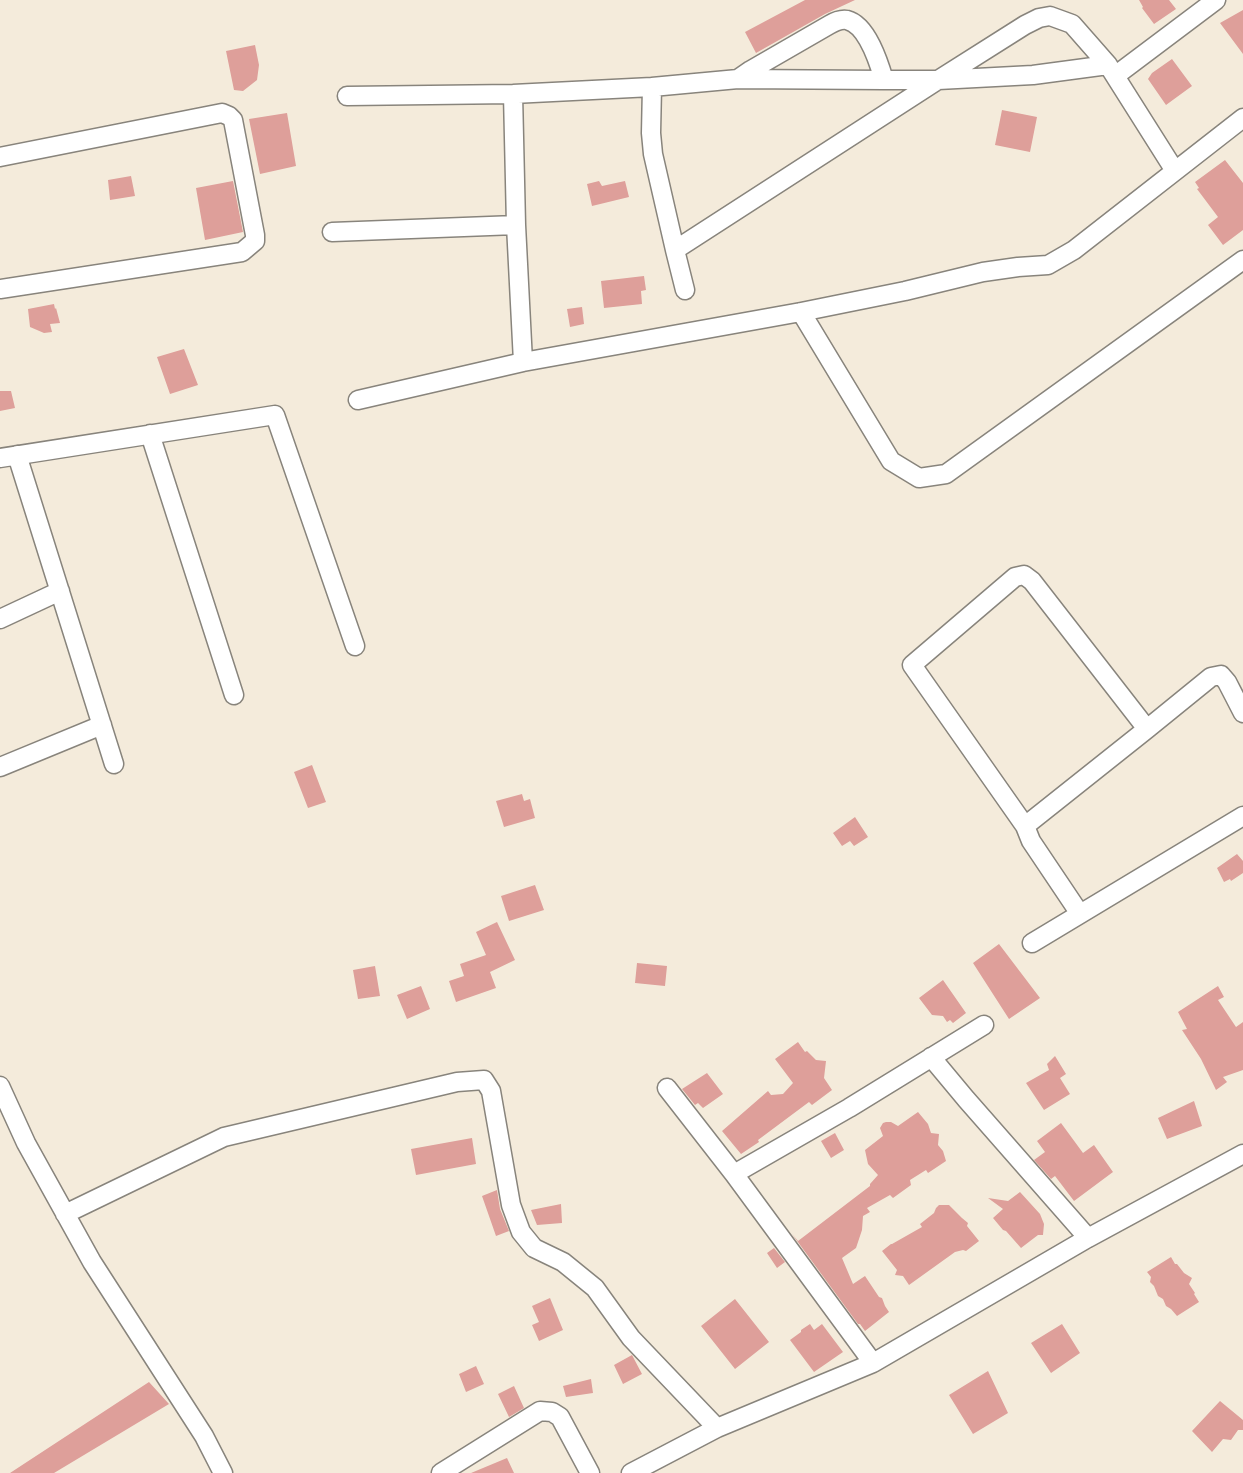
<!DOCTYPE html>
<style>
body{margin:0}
canvas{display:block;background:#f4ebdb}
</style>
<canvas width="1243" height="1473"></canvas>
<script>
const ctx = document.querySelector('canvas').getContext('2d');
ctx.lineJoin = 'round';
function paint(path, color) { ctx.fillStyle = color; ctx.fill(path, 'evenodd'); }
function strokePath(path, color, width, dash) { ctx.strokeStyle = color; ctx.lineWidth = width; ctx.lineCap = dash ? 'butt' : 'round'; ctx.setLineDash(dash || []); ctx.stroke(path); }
const building = new Path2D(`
 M 805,0 L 855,0 L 825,14 L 756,53 L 745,32 Z
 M 1139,0 L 1169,0 L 1176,9 L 1154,24 L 1142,8 L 1143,7 Z
 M 1243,10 L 1243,54 L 1220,23 Z
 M 255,45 L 259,65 L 257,80 L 243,91 L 234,90 L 226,51 Z
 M 1172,59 L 1192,86 L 1166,105 L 1148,79 L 1152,73 Z
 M 1002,110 L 1037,117 L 1030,152 L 995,145 Z
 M 287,113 L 296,166 L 260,174 L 249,119 Z
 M 1225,160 L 1243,183 L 1243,230 L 1223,245 L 1208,225 L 1218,217 L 1197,189 L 1199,188 L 1195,182 Z
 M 131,176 L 135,196 L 110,200 L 108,180 Z
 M 233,181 L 243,232 L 205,240 L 196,188 Z
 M 599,181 L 602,186 L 625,181 L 629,197 L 592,206 L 587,184 Z
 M 644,276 L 646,290 L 641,291 L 642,304 L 604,308 L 601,281 Z
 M 54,304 L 55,309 L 56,308 L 60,323 L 50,324 L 52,332 L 44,333 L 30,327 L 28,309 Z
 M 582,307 L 584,324 L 570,327 L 567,309 Z
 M 184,349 L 198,385 L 170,394 L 157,357 Z
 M 0,391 L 11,391 L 15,408 L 0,411 Z
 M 312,765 L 326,802 L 308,808 L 294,772 Z
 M 522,794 L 524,801 L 530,799 L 535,818 L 504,827 L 496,801 Z
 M 855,817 L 868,837 L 854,846 L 850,841 L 842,846 L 833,833 Z
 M 1237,854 L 1243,861 L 1243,873 L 1231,881 L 1230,879 L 1224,882 L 1217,868 Z
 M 535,885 L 544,910 L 509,921 L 501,896 Z
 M 497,922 L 515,960 L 490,972 L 496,988 L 456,1002 L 449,981 L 464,976 L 460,964 L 486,955 L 476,932 Z
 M 999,944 L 1040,998 L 1009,1019 L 973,963 Z
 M 637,963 L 667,966 L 665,986 L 635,983 Z
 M 375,966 L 380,996 L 358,999 L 353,970 Z
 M 943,980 L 966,1013 L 953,1023 L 950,1020 L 947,1022 L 943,1016 L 932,1015 L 919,998 Z
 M 421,986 L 430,1009 L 407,1019 L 397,995 Z
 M 1218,986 L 1224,997 L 1218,1000 L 1236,1027 L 1243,1022 L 1243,1070 L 1223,1077 L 1227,1082 L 1216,1090 L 1201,1059 L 1182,1030 L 1187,1029 L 1178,1012 Z
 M 798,1042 L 805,1052 L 807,1051 L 816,1060 L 826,1061 L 824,1078 L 832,1090 L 812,1105 L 809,1102 L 758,1140 L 759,1142 L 741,1154 L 722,1131 L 768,1091 L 771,1095 L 783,1094 L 793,1083 L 775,1059 Z
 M 1055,1056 L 1066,1074 L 1060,1078 L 1070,1094 L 1044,1110 L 1026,1083 L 1049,1070 L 1047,1064 Z
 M 707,1073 L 723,1094 L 703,1108 L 698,1103 L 695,1105 L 682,1089 Z
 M 1194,1101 L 1202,1126 L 1167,1139 L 1158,1118 Z
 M 918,1112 L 928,1124 L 931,1133 L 939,1134 L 938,1145 L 943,1151 L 946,1161 L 928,1173 L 926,1170 L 910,1180 L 911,1185 L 893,1198 L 890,1195 L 867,1208 L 870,1212 L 863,1216 L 862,1230 L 856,1248 L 842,1258 L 853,1284 L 865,1276 L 879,1297 L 882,1298 L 885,1306 L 889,1312 L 865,1331 L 860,1324 L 858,1324 L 792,1234 L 798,1241 L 870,1186 L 870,1184 L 878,1175 L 868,1164 L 865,1150 L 883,1136 L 880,1128 L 883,1123 L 886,1122 L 891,1122 L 898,1126 Z
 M 1061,1123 L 1083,1153 L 1094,1145 L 1113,1172 L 1074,1201 L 1055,1176 L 1051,1179 L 1034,1160 L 1045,1152 L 1037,1141 Z
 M 835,1133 L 844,1150 L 831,1158 L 821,1141 Z
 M 472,1138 L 476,1164 L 416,1175 L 411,1149 Z
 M 497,1190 L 500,1209 L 509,1231 L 496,1236 L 482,1196 Z
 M 1020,1192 L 1040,1214 L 1044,1224 L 1043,1235 L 1038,1235 L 1021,1248 L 1006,1231 L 1003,1230 L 993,1218 L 1003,1209 L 988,1198 L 1008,1201 Z
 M 561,1204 L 562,1223 L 537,1225 L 531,1210 Z
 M 939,1205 L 949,1205 L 962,1218 L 968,1223 L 967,1226 L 979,1241 L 966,1251 L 963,1250 L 955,1252 L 909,1285 L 903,1276 L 895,1275 L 897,1270 L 882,1251 L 891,1244 L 892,1244 L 922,1227 L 920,1224 L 934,1213 L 936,1208 Z
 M 774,1248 L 785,1262 L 777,1268 L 767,1253 Z
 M 1171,1257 L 1175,1264 L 1177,1264 L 1184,1273 L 1192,1278 L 1189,1284 L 1195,1293 L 1194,1294 L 1199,1302 L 1177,1316 L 1171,1309 L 1166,1306 L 1163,1299 L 1158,1296 L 1154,1286 L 1150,1282 L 1151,1277 L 1147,1272 Z
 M 550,1298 L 563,1330 L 539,1341 L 532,1325 L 539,1322 L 532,1306 Z
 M 735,1299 L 769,1342 L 735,1369 L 701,1326 Z
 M 810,1324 L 814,1330 L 822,1324 L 843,1352 L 814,1372 L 790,1340 L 801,1332 L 801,1330 Z
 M 1062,1324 L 1080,1353 L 1051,1373 L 1031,1343 Z
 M 632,1355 L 642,1374 L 623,1384 L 614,1365 Z
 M 476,1366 L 484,1384 L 466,1392 L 459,1374 Z
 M 988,1371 L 1008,1413 L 973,1434 L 949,1395 Z
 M 591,1379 L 593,1393 L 566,1397 L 563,1386 Z
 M 149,1382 L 169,1404 L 54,1473 L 10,1473 Z
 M 514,1386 L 524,1408 L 509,1417 L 498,1394 Z
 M 1220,1401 L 1243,1420 L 1243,1430 L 1238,1430 L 1231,1440 L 1223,1439 L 1212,1452 L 1192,1431 Z
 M 507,1458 L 514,1473 L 471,1473 Z`);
const minor = new Path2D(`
 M 1115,76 L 1216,0
 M 738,79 L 884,80
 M 513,94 L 516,225 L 523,362
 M 347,96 L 513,94 L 652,87
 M 0,157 L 222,113 L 229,116 L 233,120 L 255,235 L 255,241 L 242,252 L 0,289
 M 332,232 L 516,225
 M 675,250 L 653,154 L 651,133 L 652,87 L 738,79 L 751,70 L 829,25 C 834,22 841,19 847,20 C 867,25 879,63 884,80 L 938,80 L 1033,75 L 1108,65
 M 685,290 L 675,250 L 938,80 L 1025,25 L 1039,18 L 1050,16 L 1072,24 L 1108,65 L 1175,171
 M 801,312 L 891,461 L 919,478 L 946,474 L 1243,260
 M 358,400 L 523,362 L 801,312 L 905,291 L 983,272 L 1018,267 L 1048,265 L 1074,250 L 1243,118
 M 150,434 L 234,695
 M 17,455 L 114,764
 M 0,458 L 275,415 L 355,646
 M 0,619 L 60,591
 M 0,767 L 102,725
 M 1025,826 L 1147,729 L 1211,677 L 1221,675 L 1227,682 L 1243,713
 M 1080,914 L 1031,841 L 1025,826 L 912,665 L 1015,577 L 1024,575 L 1032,581 L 1147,729
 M 1032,943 L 1243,816
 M 931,1057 L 966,1099 L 1088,1238
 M 0,1086 L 26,1143 L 92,1262 L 204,1436 L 223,1473
 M 667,1088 L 734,1174 L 873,1363
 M 734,1174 L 849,1108 L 984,1025
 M 65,1214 L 224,1137 L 457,1082 L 484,1080 L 491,1091 L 511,1205 L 521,1232 L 534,1248 L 563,1262 L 595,1288 L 631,1338 L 717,1428
 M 441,1473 L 540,1411 L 552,1412 L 560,1417 L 590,1473
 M 631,1473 L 717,1428 L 873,1363 L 1088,1238 L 1243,1154`);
paint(building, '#de9f9a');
strokePath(minor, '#88847c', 21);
strokePath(minor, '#fff', 18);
</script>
